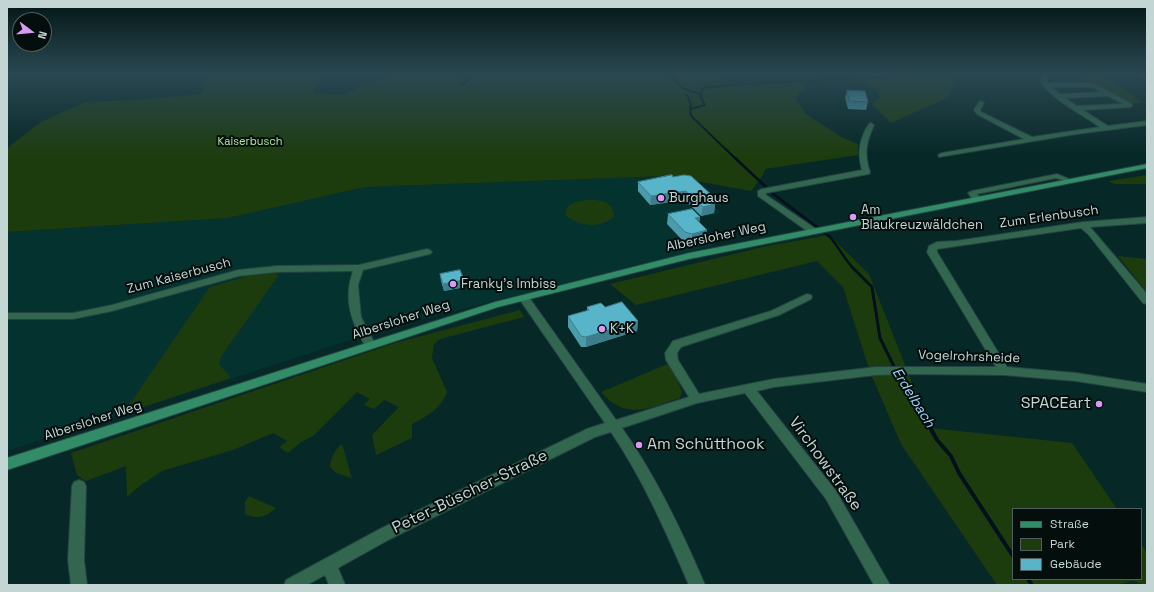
<!DOCTYPE html>
<meta charset="utf-8">
<style>
body{margin:0}
#map{position:relative;width:1154px;height:592px;overflow:hidden;background:#062826;font-family:"Space Grotesk",sans-serif}
canvas{display:block}
.frame{position:absolute;inset:0;border:8px solid #c4d6d4;pointer-events:none}
.legend{position:absolute;left:1012px;top:508px;width:130px;height:72px;box-sizing:border-box;background:#030e0d;border:1px solid #505e5d;margin:0;padding:5px 7px;list-style:none;font-size:12px;color:#c4d6d4}
.legend li{display:flex;align-items:center;gap:8px;height:20px}
.legend b{width:20px;border:1px solid #505e5d}
.north{position:absolute;left:12px;top:12px;width:40px;height:40px;box-sizing:border-box;background:#030e0d;border:1px solid #505e5d;border-radius:50%;rotate:106deg;font-size:11px;font-weight:700;line-height:16px;text-align:center;color:#c4d6d4}
.north::after{content:'';display:block;margin:auto;width:14px;height:18px;background:#dc99f4;clip-path:polygon(50% 0,100% 100%,50% 72%,0 100%)}
</style>
<div id="map">
<canvas width="1154" height="592"></canvas>
<div class="frame"></div>
<ul class="legend">
<li><b style="height:5px;background:#318c67"></b>Straße</li>
<li><b style="height:11px;background:#1d3c0e"></b>Park</li>
<li><b style="height:11px;background:#58b4c8"></b>Gebäude</li>
</ul>
<div class="north">N</div>
</div>
<script>
const ctx = document.querySelector('canvas').getContext('2d');
ctx.lineJoin = 'round';
function paint(path, color) { ctx.fillStyle = color; ctx.fill(path, 'evenodd'); }
function strokePath(path, color, width, dash) { ctx.strokeStyle = color; ctx.lineWidth = width; ctx.lineCap = dash ? 'butt' : 'round'; ctx.setLineDash(dash || []); ctx.stroke(path); }
function drawText(font, color, halo, rows, align = 'center') {
  ctx.font = font + ' "Space Grotesk",sans-serif'; ctx.lineWidth = 4; ctx.setLineDash([]); ctx.textBaseline = 'middle'; ctx.strokeStyle = halo; ctx.fillStyle = color; for (const [text, x, y, turn = 0] of rows) {
    ctx.save(); ctx.translate(x, y); ctx.rotate((+turn || 0) * Math.PI / 180); ctx.textAlign = isNaN(turn) ? turn : align; if (halo) ctx.strokeText(text, 0, 0); ctx.fillText(text, 0, 0); ctx.restore();
  }
}
const built = new Path2D(`
 M 668,176 L 687,179 L 721,213 L 694,219 L 696,228 L 713,246 L 394,326 L 7,451 L 7,232 L 228,218 L 365,187 Z`);
const green = new Path2D(`
 M 208,73 L 324,73 L 312,93 L 345,95 L 365,82 L 368,83 L 388,76 L 382,73 L 460,73 L 459,75 L 462,77 L 474,73 L 718,73 L 731,84 L 799,82 L 804,85 L 806,89 L 798,94 L 796,99 L 806,114 L 841,137 L 858,144 L 858,155 L 765,169 L 763,175 L 751,191 L 668,176 L 365,187 L 228,218 L 7,232 L 7,148 L 41,122 L 85,102 L 136,100 L 201,94 Z
 M 872,73 L 969,73 L 956,78 L 947,98 L 891,123 L 872,104 L 880,98 C 876,83 859,83 845,80 L 874,75 Z
 M 1085,73 L 1101,73 L 1143,103 L 1131,103 L 1076,76 L 1090,76 Z
 M 1147,175 L 1147,184 L 1114,184 L 1108,181 Z
 M 587,200 C 600,200 613,200 614,216 C 601,230 578,226 566,215 C 566,202 576,202 587,200 Z
 M 829,235 L 869,274 L 930,428 L 1072,443 L 1117,509 L 1013,509 L 1013,579 L 1141,579 L 1141,544 L 1147,553 L 1147,585 L 1132,581 L 1116,585 L 997,585 L 901,444 L 870,372 L 843,287 L 817,261 L 636,305 L 610,284 L 767,246 Z
 M 1118,256 L 1147,259 L 1147,292 Z
 M 277,273 L 278,276 L 222,355 L 219,364 L 231,378 L 131,411 L 129,405 L 210,287 L 249,276 Z
 M 520,310 L 524,317 L 440,339 L 434,344 L 432,358 L 447,392 C 441,409 427,416 412,424 L 412,438 L 376,455 L 372,435 L 399,407 L 384,400 L 374,409 L 364,405 L 370,399 L 357,392 L 313,436 L 301,442 L 288,453 L 279,447 L 287,441 L 273,433 L 233,450 L 162,471 L 141,485 L 127,497 L 126,466 L 86,481 L 77,475 L 71,453 L 395,343 Z
 M 670,363 L 682,391 L 680,398 C 650,408 625,421 601,392 Z
 M 342,444 L 352,478 L 336,473 L 330,467 C 331,457 334,451 342,444 Z
 M 249,496 L 276,508 C 266,517 257,520 245,514 L 245,502 Z`);
const streamFar3 = new Path2D(`
 M 670,73 L 682,88 L 702,95 L 701,98 L 705,105 L 690,109 L 691,116 L 736,159
 M 463,85 L 470,78 L 471,74
 M 700,94 L 703,88 L 729,85 L 936,74 L 950,75 L 953,73
 M 687,95 L 691,104 L 690,109`);
const streamFar2 = new Path2D(`
 M 735,158 L 766,187
 M 772,193 L 830,237 C 839,247 844,259 853,268`);
const streamFar1 = new Path2D(`
 M 852,267 L 872,287 L 880,338 L 910,399 L 921,410`);
const stream = new Path2D(`
 M 920,409 L 937,440 L 951,456 L 959,473 L 1013,556
 M 1028,579 L 1032,585`);
const minor = new Path2D(`
 M 1044,73 L 1050,73 L 1046,81 L 1048,83 L 1093,83 L 1132,104 L 1132,106 L 1130,107 L 1083,110 L 1108,126 L 1147,121 L 1147,125 L 1076,134 L 939,157 L 938,155 L 942,153 L 1024,139 L 977,114 L 974,110 L 979,102 L 981,101 L 984,103 L 980,110 L 981,112 L 1032,137 L 1100,127 C 1080,113 1054,101 1040,81 ZM 1051,87 L 1092,87 L 1102,92 L 1060,94 ZM 1108,96 L 1123,104 L 1077,106 L 1065,98 Z
 M 1135,73 L 1142,73 L 1147,76 L 1147,81 Z
 M 871,123 L 874,125 C 866,142 864,154 870,172 L 869,174 L 766,193 L 766,195 L 816,229 L 817,231 L 816,233 L 810,233 L 758,196 L 758,191 L 762,189 L 862,170 C 857,153 859,139 869,124 Z
 M 1057,174 L 1074,181 L 1070,183 L 1056,178 L 977,194 L 981,199 L 977,201 L 974,201 L 968,193 L 972,191 Z
 M 1147,217 L 1147,223 L 1090,227 L 1147,294 L 1147,304 L 1143,303 L 1088,234 L 1081,228 L 937,249 L 937,252 L 1007,367 L 1076,373 L 1147,384 L 1147,392 L 1076,381 L 1004,375 L 908,374 L 876,375 L 774,387 L 757,391 L 836,491 L 890,585 L 874,585 L 826,499 L 745,393 L 697,403 L 622,428 C 656,476 682,531 705,585 L 689,585 C 666,532 643,479 611,432 L 595,437 L 390,539 L 338,568 L 345,585 L 329,585 L 325,575 L 307,585 L 284,585 L 286,580 L 380,529 L 587,429 L 605,423 L 520,300 L 519,298 L 520,296 L 528,296 L 616,420 L 689,397 L 666,360 L 665,353 L 673,341 L 771,311 L 807,294 L 811,295 L 812,297 L 811,299 L 779,315 L 681,347 L 677,353 L 678,360 L 699,394 L 774,379 L 876,367 L 996,367 L 927,252 L 929,246 L 937,242 L 956,241 L 1083,222 Z
 M 427,249 L 430,250 L 432,252 L 430,254 L 363,270 L 358,285 L 361,317 L 375,344 L 374,347 L 366,347 C 351,322 343,299 353,271 L 277,272 L 239,276 L 112,311 L 73,319 L 7,319 L 7,313 L 73,313 L 112,305 L 238,270 L 277,266 L 359,265 Z
 M 79,480 L 84,482 L 86,486 L 84,560 L 87,585 L 71,585 L 68,560 L 72,486 L 74,482 Z`);
const secondary = new Path2D(`
 M 1147,164 L 1147,168 L 689,259 L 498,307 L 7,470 L 7,458 L 495,302 L 689,253 Z`);
const wall = new Path2D(`
 M 847,90 L 868,102 L 866,110 L 848,109 L 845,98 Z
 M 673,177 L 714,203 L 715,204 L 714,213 L 701,216 L 685,200 L 650,205 L 638,191 L 638,182 Z
 M 668,214 L 700,217 L 699,222 L 706,240 L 691,243 L 684,242 L 667,224 Z
 M 440,274 L 465,287 L 444,291 L 441,281 Z
 M 587,307 L 605,307 L 638,321 L 637,331 L 586,347 L 581,347 L 568,327 L 568,316 L 587,311 Z`);
const shadedWall = new Path2D(`
 M 686,191 L 685,200 L 650,205 L 651,196 Z
 M 715,198 L 714,204 L 715,204 L 714,213 L 701,216 L 703,207 L 710,199 Z
 M 700,217 L 699,226 L 695,218 Z
 M 707,230 L 706,240 L 691,243 L 692,234 Z
 M 464,280 L 465,287 L 444,291 L 443,284 Z
 M 638,321 L 637,331 L 586,347 L 586,337 Z`);
const building = new Path2D(`
 M 847,90 L 865,91 L 868,102 L 850,101 Z
 M 672,175 L 673,177 L 684,175 L 691,176 L 715,198 L 710,199 L 715,204 L 703,207 L 686,191 L 651,196 L 638,182 Z
 M 692,209 L 700,217 L 695,218 L 707,230 L 692,234 L 685,232 L 668,214 Z
 M 460,270 L 464,280 L 443,284 L 440,274 Z
 M 622,302 L 638,321 L 586,337 L 581,336 L 568,316 L 589,310 L 587,307 L 601,303 L 605,307 Z`);
const markers = [
 [661,198,4,"#dc99f4"],
 [853,217,4,"#dc99f4"],
 [453,284,4,"#dc99f4"],
 [602,329,4,"#dc99f4"],
 [1099,404,4,"#dc99f4"],
 [639,445,4,"#dc99f4"]
];
const farParknames = [
 ["Kaiserbusch",250,142]
];
const poiNames = [
 ["Burghaus",669,198],
 ["Am",861,210],
 ["Blaukreuzwäldchen",861,225],
 ["Franky's Imbiss",461,284],
 ["K+K",610,329]
];
const streetNames = [
 ["Zum Erlenbusch",1049,217,-8],
 ["Albersloher Weg",716,237,-12],
 ["Zum Kaiserbusch",179,276,-15],
 ["Albersloher Weg",401,320,-18],
 ["Vogelrohrsheide",969,357,2],
 ["Albersloher Weg",93,421,-18]
];
const waterNames = [
 ["Erdelbach",913,398,58]
];
const nearPoinames = [
 ["SPACEart",1091,404],
 ["Am Schütthook",647,445,"left"]
];
const nearStreetnames = [
 ["Virchowstraße",825,464,54],
 ["Peter-Büscher-Straße",470,492,-26]
];
paint(built, '#04322f');
paint(green, '#1d3c0e');
strokePath(streamFar3, '#00101c', 2);
strokePath(streamFar2, '#00101c', 2.5);
strokePath(streamFar1, '#00101c', 3);
strokePath(stream, '#00101c', 4);
strokePath(minor, '#244442', 2);
strokePath(secondary, '#244442', 2);
paint(minor, '#32664f');
paint(secondary, '#318c67');
paint(wall, '#4c9bac');
paint(shadedWall, '#3e7e8c');
paint(building, '#58b4c8');
strokePath(building, '#3e7e8c', 1);
const sky = ctx.createLinearGradient(0, 0, 0, 156);
sky.addColorStop(0, '#031615');
sky.addColorStop(0.47, '#2a4852');
sky.addColorStop(1, '#2a485200');
ctx.fillStyle = sky;
ctx.fillRect(0, 0, 1154, 156);
for (const [x, y, r, color] of markers) { const dot = new Path2D(); dot.arc(x, y, r, 0, 2 * Math.PI); ctx.fillStyle = color; ctx.fill(dot); strokePath(dot, '#030e0d', 1.5); }
drawText('11px', '#b2ec9c', '#030e0d', farParknames);
drawText('13px', '#c4d6d4', '#030e0d', poiNames, 'left');
drawText('13px', '#c4d6d4', '#030e0d', streetNames);
drawText('italic 14px', '#a1d4f8', '#030e0d', waterNames);
drawText('16px', '#c4d6d4', '#030e0d', nearPoinames, 'right');
drawText('16px', '#c4d6d4', '#030e0d', nearStreetnames);
</script>
